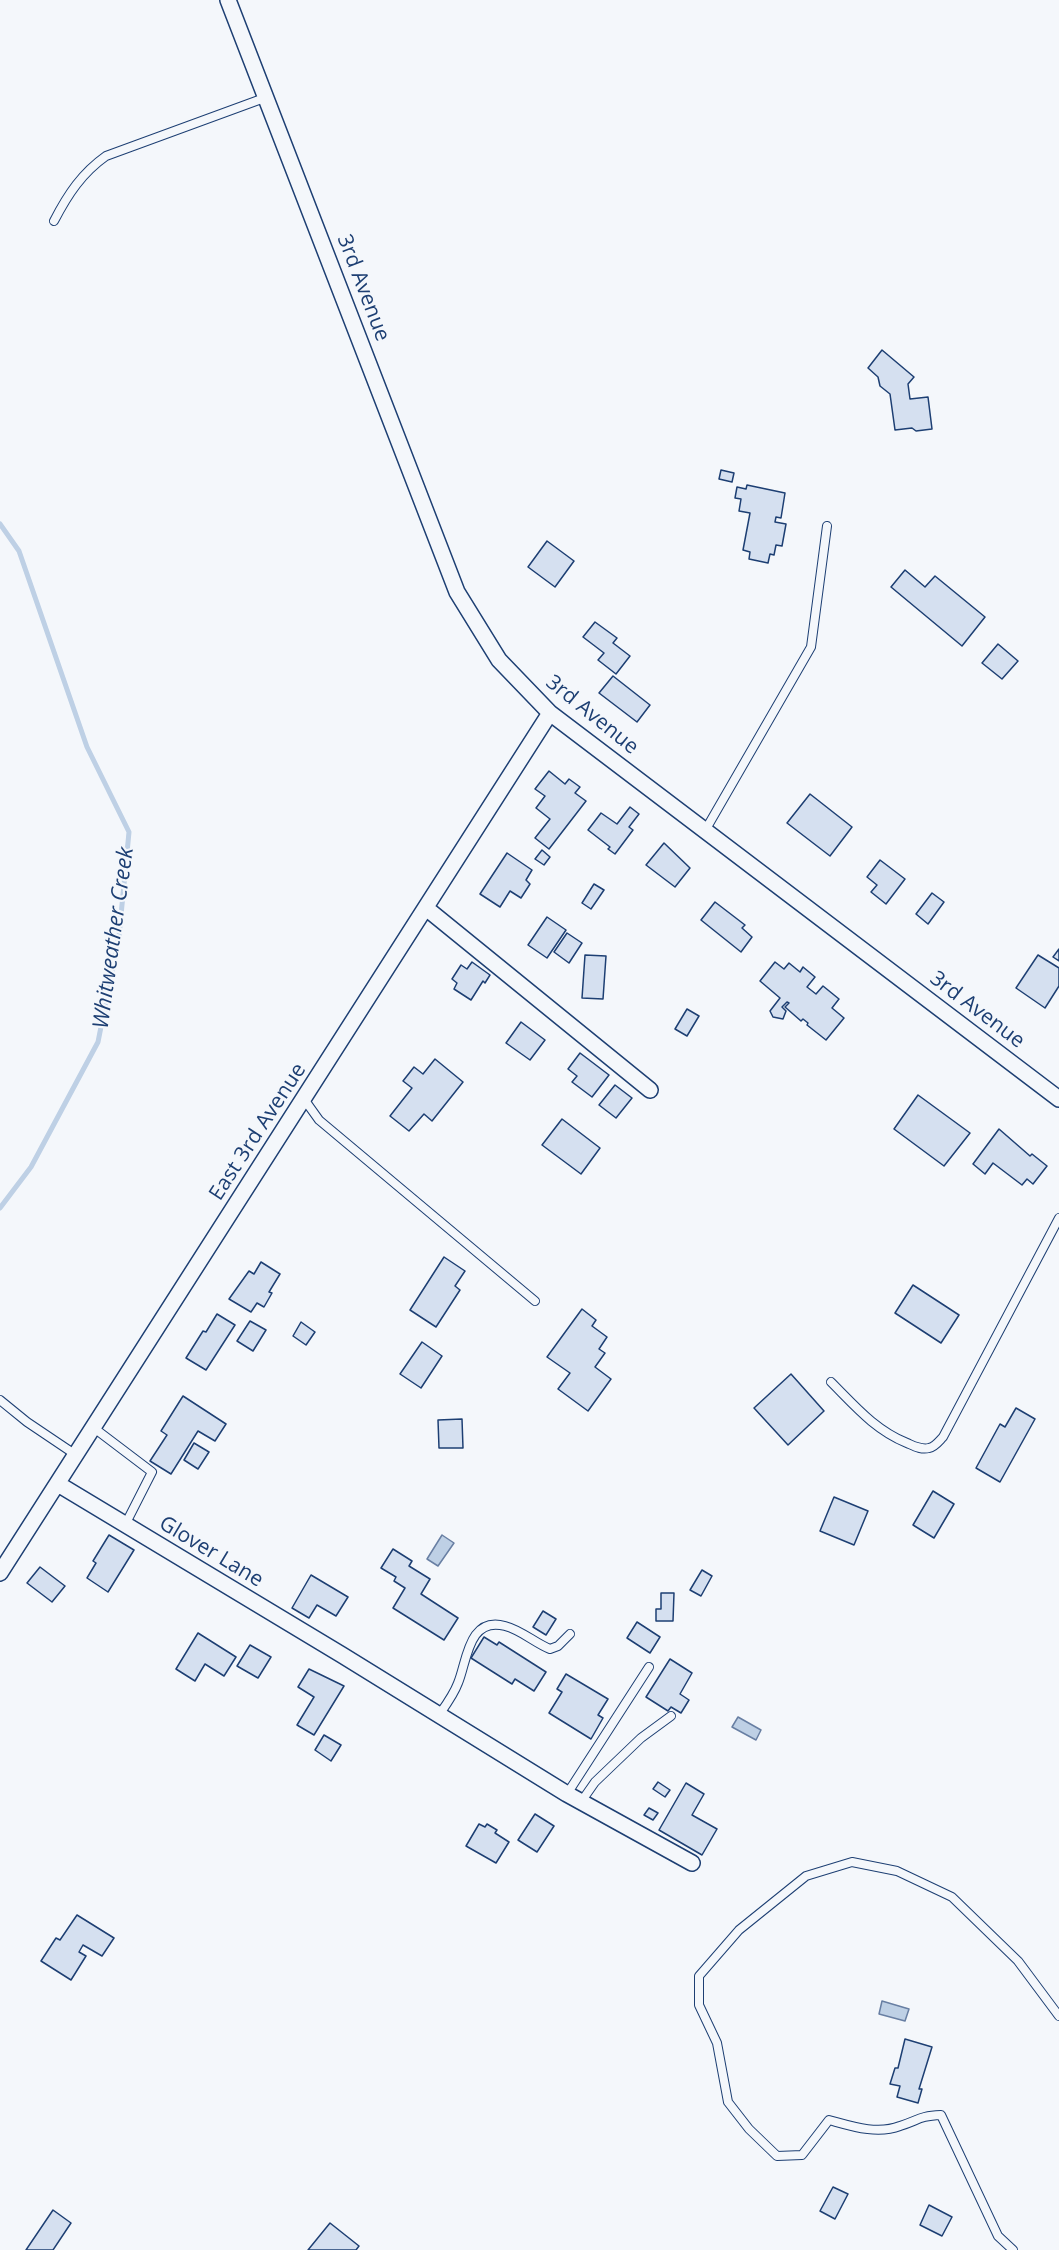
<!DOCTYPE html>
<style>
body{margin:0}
canvas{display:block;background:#f4f7fb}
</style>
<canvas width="1059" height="2250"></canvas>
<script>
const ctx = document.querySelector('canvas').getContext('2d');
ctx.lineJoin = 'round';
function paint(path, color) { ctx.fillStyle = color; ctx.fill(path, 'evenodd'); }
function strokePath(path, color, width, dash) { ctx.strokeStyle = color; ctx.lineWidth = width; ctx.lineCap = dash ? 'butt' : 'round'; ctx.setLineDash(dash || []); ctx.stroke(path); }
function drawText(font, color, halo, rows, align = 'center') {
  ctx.font = font + ' "Open Sans",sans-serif'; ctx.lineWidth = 4.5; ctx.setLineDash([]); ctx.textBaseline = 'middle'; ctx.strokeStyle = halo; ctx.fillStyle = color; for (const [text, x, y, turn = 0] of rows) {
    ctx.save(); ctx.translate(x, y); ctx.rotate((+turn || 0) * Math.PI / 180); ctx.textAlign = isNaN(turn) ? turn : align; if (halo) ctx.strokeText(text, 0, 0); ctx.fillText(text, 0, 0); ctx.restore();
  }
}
const water = new Path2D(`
 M 442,1535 L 454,1543 L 438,1566 L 427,1559 Z
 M 738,1717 L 761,1730 L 756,1740 L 732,1727 Z
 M 882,2001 L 909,2009 L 905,2021 L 879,2014 Z`);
const stream = new Path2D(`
 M 0,524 L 19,551 L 87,747 L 129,832 L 119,936 L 98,1042 L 31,1167 L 0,1208`);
const building = new Path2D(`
 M 882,350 L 914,377 L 908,384 L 910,399 L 928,397 L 932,429 L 916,431 L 912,428 L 895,430 L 890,394 L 880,386 L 878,377 L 868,368 Z
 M 721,470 L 734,473 L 732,482 L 719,479 Z
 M 747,485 L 785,493 L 781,518 L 776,517 L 775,522 L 786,524 L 782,546 L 776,545 L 774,555 L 770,554 L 768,563 L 749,559 L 750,552 L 743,550 L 750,513 L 739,511 L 741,499 L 735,498 L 737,487 L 746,489 Z
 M 547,541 L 574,561 L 555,587 L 528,567 Z
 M 905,570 L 925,587 L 935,576 L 985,617 L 962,646 L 891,587 Z
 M 595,622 L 617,638 L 613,643 L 630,656 L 616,674 L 598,660 L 604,653 L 583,637 Z
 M 998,644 L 1018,661 L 1002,679 L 982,663 Z
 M 613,676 L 650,705 L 637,722 L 599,693 Z
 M 549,771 L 565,784 L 569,779 L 580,787 L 575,793 L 586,801 L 549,849 L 535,838 L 550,819 L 536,808 L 545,796 L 535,789 Z
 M 810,794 L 852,827 L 830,856 L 787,823 Z
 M 630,807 L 639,814 L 629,827 L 633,830 L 615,854 L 608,849 L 610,847 L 588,830 L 601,813 L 617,824 Z
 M 664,843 L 690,868 L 675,887 L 646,865 Z
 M 542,850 L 550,857 L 544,865 L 535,859 Z
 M 507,853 L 532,870 L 526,880 L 530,884 L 521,898 L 510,891 L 500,907 L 480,894 Z
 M 880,860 L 905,879 L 886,904 L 871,892 L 877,885 L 867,877 Z
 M 594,884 L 604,890 L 591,909 L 582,903 Z
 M 932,893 L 944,902 L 928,924 L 916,914 Z
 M 715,902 L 745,925 L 742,928 L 752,937 L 741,952 L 701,920 Z
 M 547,917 L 566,930 L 547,958 L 528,945 Z
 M 567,933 L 582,943 L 569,963 L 554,952 Z
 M 1059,949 L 1059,961 L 1053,957 Z
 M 585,955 L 606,956 L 603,999 L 582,998 Z
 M 1038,955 L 1059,968 L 1059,986 L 1045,1008 L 1016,988 Z
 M 472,962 L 490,975 L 485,983 L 483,981 L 471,1000 L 454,989 L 457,983 L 452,979 L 461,965 L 467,969 Z
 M 775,962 L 784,969 L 789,963 L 800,972 L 803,967 L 815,977 L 807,987 L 816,994 L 823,986 L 839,999 L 832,1008 L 844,1018 L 826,1040 L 807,1025 L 808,1023 L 803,1019 L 801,1021 L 785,1007 L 789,1003 L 787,1002 L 782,1007 L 786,1011 L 783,1019 L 773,1017 L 770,1011 L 780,998 L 760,981 Z
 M 687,1009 L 699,1016 L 687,1036 L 675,1029 Z
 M 521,1022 L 545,1040 L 530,1060 L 506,1043 Z
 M 580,1053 L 609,1075 L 592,1097 L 572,1082 L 577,1076 L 568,1069 Z
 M 435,1059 L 463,1082 L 432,1121 L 424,1114 L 409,1131 L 390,1116 L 412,1088 L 403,1081 L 414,1067 L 423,1074 Z
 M 615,1085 L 632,1098 L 616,1118 L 599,1105 Z
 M 918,1095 L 970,1133 L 944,1166 L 894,1129 Z
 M 562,1119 L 600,1148 L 581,1174 L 542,1145 Z
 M 999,1129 L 1030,1156 L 1032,1154 L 1047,1166 L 1033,1184 L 1027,1179 L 1022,1185 L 993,1163 L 985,1174 L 973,1164 Z
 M 444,1257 L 465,1271 L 455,1286 L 460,1290 L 436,1327 L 410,1310 Z
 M 261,1262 L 280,1274 L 269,1292 L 272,1293 L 264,1307 L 257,1303 L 251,1312 L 229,1299 L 249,1271 L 254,1274 Z
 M 913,1285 L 959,1315 L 941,1343 L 895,1313 Z
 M 582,1309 L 596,1320 L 592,1326 L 607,1337 L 599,1349 L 605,1353 L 595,1367 L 611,1379 L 588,1411 L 558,1389 L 570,1373 L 547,1357 Z
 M 217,1314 L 235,1325 L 206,1370 L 186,1358 L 203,1331 L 206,1332 Z
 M 250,1321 L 266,1330 L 253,1351 L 237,1341 Z
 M 301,1322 L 315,1332 L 306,1345 L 293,1336 Z
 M 422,1342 L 442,1356 L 421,1388 L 400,1374 Z
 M 791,1374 L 824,1411 L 788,1445 L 754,1408 Z
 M 183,1396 L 226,1424 L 215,1441 L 198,1431 L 171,1474 L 150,1461 L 167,1435 L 161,1431 Z
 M 1016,1408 L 1035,1419 L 1000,1482 L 976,1468 L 1000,1424 L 1005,1427 Z
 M 462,1419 L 463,1448 L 439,1448 L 438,1420 Z
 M 194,1443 L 209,1452 L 198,1469 L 184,1460 Z
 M 933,1491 L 954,1504 L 934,1538 L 913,1525 Z
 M 834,1497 L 868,1511 L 854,1545 L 820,1531 Z
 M 109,1535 L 134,1550 L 108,1592 L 87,1578 L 96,1563 L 93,1561 Z
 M 393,1549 L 412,1561 L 409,1566 L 430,1579 L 421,1594 L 458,1618 L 444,1640 L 393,1608 L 405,1588 L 394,1581 L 396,1577 L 381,1568 Z
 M 40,1567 L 65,1586 L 52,1602 L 27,1583 Z
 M 702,1570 L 712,1576 L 701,1596 L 690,1590 Z
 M 311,1575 L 348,1597 L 336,1616 L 317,1605 L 309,1618 L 292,1608 Z
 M 661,1593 L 674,1593 L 673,1621 L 656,1621 L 656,1609 L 661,1609 Z
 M 543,1611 L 556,1619 L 546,1635 L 533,1627 Z
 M 637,1622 L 660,1637 L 650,1653 L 627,1638 Z
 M 198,1633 L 236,1657 L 224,1676 L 205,1664 L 195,1681 L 176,1669 Z
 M 484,1637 L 497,1645 L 499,1642 L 546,1672 L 534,1691 L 515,1679 L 512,1684 L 471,1658 Z
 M 250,1645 L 271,1657 L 258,1678 L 237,1666 Z
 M 670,1659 L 692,1673 L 680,1694 L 689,1700 L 681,1713 L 671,1707 L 668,1711 L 646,1697 Z
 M 309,1669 L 344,1686 L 314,1735 L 297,1725 L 314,1697 L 298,1687 Z
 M 566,1674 L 608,1699 L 598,1715 L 603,1718 L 591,1739 L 549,1713 L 562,1692 L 557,1689 Z
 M 324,1735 L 341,1745 L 331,1761 L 315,1750 Z
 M 658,1782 L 670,1790 L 665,1797 L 653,1789 Z
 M 686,1783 L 704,1794 L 692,1815 L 717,1829 L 702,1855 L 659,1830 Z
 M 649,1808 L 658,1813 L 653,1820 L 644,1815 Z
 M 535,1814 L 554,1826 L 537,1852 L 518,1840 Z
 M 479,1824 L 485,1827 L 487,1824 L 497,1830 L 495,1833 L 509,1842 L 496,1863 L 466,1846 Z
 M 77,1915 L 114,1938 L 102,1956 L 83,1945 L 79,1952 L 86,1956 L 71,1980 L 41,1961 L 56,1938 L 60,1940 Z
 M 905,2039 L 932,2047 L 919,2089 L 922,2089 L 918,2103 L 897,2097 L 900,2086 L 890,2084 L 895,2068 L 898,2068 Z
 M 833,2187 L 848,2194 L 835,2219 L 820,2211 Z
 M 929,2205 L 952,2217 L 942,2236 L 920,2225 Z
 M 53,2210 L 71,2223 L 53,2250 L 26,2250 Z
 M 330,2223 L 359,2246 L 356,2250 L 308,2250 Z`);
const service = new Path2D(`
 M 54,221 C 68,194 82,173 106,156 L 267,97
 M 706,829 L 811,647 L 827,526
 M 304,1099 L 319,1120 L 535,1301
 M 831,1382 C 855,1406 875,1430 907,1443 C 914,1446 921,1450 929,1448 C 935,1447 939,1441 943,1437 L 1059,1218
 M 0,1400 L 27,1422 L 76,1455
 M 94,1428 L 152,1472 L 125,1525
 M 439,1715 C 446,1705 454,1694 458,1683 C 467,1662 468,1616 505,1626 C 521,1630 535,1643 550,1649 L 558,1646 L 570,1634
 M 567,1794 L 649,1667
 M 581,1802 L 595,1782 L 641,1738 L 671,1716
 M 1013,2250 L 998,2236 L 941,2115 C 919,2116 919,2120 900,2126 C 877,2135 851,2126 829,2120 L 802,2155 L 777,2156 L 749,2129 L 728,2102 L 717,2043 L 699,2005 L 699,1976 L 739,1930 L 806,1876 L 852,1862 L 897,1871 L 952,1897 L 1018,1961 L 1059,2016`);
const minor = new Path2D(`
 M 228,0 L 457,592 L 499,660 L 550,713 L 1059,1099
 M 426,908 L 650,1090
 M 58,1484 L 342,1655 L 567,1794 L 692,1863
 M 0,1573 L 550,713`);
const streetNames = [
 ["3rd Avenue",363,288,69],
 ["3rd Avenue",592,715,39],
 ["3rd Avenue",977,1010,37],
 ["East 3rd Avenue",258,1132,-57],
 ["Glover Lane",211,1552,31]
];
const waterNames = [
 ["Whitweather Creek",114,938,-82]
];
paint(water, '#bed0e5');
strokePath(water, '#687fa3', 1.5);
strokePath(stream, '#bed0e5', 5);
paint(building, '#d5e0f0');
strokePath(building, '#1d3f73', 1.5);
strokePath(service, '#1d3f73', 10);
strokePath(minor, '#1d3f73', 18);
strokePath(service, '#f4f7fb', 8);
strokePath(minor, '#f4f7fb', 15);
drawText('21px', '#1d3f73', '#f4f7fb', streetNames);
drawText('italic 22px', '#1d3f73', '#f4f7fb', waterNames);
</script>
